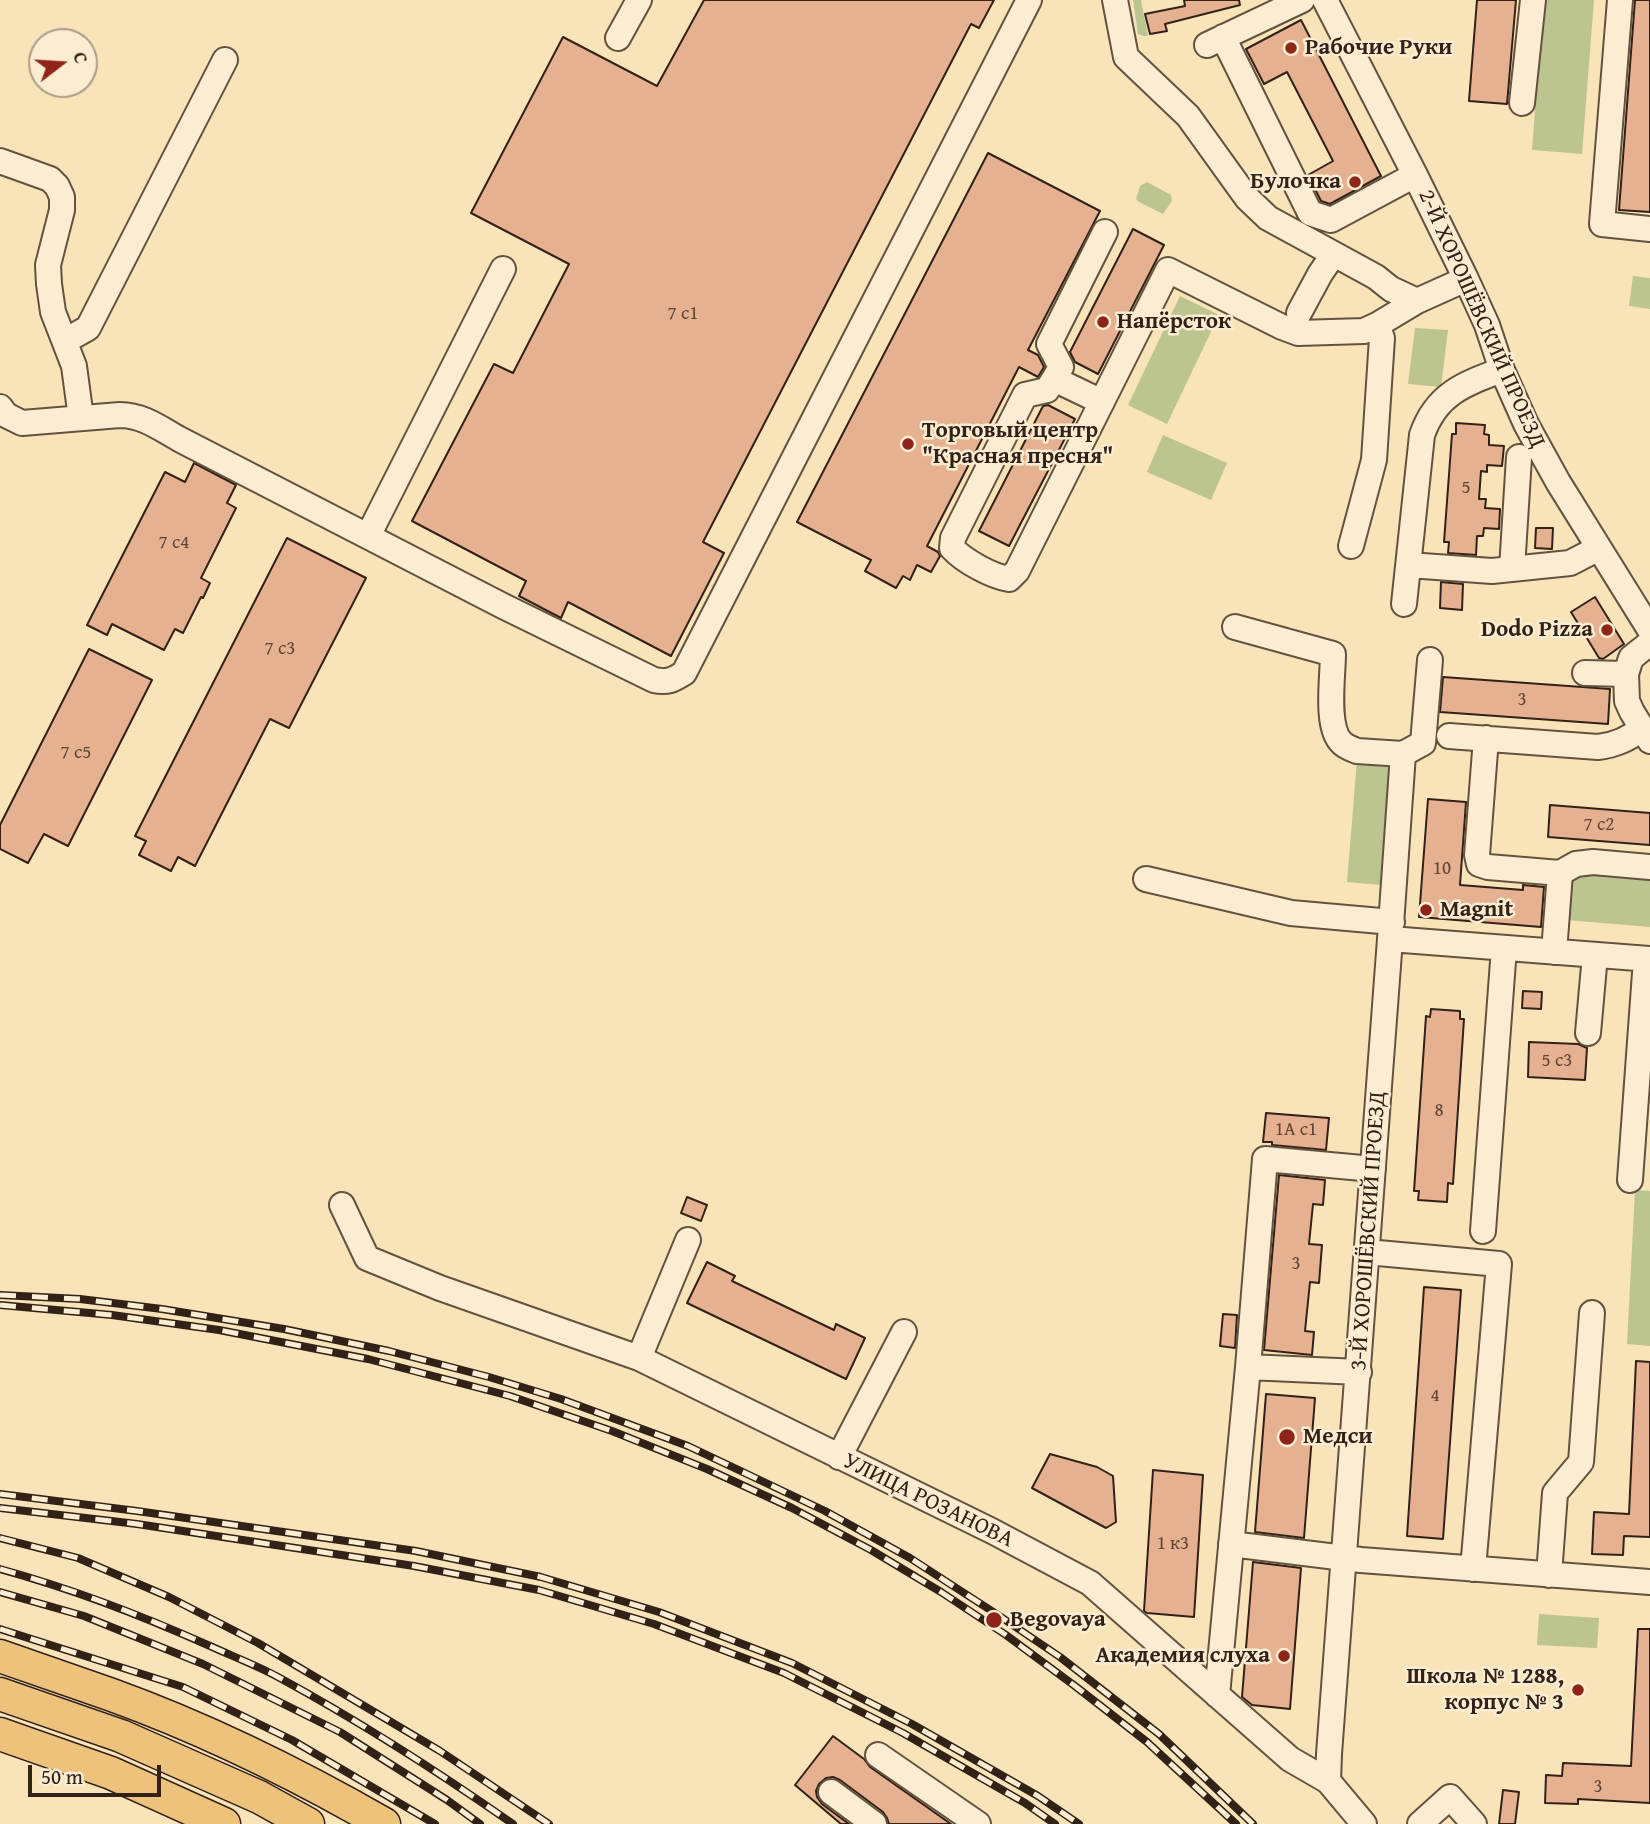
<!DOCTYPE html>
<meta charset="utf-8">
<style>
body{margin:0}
#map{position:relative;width:1650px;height:1824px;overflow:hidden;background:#f9e4b9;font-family:"Gentium Book Plus",serif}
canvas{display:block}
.north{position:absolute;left:28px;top:28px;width:70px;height:70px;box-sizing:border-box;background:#fbedd2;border:2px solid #ab9b87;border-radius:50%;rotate:73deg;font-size:19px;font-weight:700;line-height:28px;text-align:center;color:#322116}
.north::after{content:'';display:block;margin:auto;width:24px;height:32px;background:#8f2418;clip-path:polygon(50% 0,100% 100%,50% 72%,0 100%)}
.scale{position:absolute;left:28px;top:1765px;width:133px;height:32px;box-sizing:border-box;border:4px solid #322116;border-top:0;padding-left:9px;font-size:21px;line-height:24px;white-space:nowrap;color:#322116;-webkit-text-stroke:5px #fbedd2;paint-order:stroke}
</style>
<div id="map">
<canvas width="1650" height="1824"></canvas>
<div class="north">С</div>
<div class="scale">50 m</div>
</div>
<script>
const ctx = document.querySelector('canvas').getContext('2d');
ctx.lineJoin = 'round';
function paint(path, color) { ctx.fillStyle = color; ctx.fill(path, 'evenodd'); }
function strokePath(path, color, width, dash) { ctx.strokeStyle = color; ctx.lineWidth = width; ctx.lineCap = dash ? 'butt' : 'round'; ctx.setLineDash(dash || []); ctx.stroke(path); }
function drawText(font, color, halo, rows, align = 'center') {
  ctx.font = font + ' "Gentium Book Plus",serif'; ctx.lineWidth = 5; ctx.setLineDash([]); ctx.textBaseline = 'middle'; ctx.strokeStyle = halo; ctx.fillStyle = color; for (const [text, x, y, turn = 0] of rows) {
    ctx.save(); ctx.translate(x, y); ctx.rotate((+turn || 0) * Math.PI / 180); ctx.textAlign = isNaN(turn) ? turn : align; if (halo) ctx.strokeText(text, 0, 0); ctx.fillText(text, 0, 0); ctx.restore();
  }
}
const green = new Path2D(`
 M 1133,0 L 1141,0 L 1148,36 L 1143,36 L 1138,34 Z
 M 1543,0 L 1594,0 L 1582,154 L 1532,150 Z
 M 1147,182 L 1171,195 L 1172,201 L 1163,214 L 1139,202 L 1136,199 L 1140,186 Z
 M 1633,276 L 1650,278 L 1650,309 L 1629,306 Z
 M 1180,296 L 1219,315 L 1167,424 L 1128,405 Z
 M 1415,328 L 1448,330 L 1441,387 L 1408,384 Z
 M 1163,435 L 1227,463 L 1211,500 L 1147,472 Z
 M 1357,760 L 1386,762 L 1390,767 L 1382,885 L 1347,882 Z
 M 1583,873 L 1650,878 L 1650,927 L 1566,920 L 1569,880 Z
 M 1635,1190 L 1650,1191 L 1650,1346 L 1627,1344 Z
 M 1539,1614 L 1599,1618 L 1597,1648 L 1537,1645 Z`);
const building = new Path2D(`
 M 704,0 L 994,0 L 979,28 L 971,24 L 703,542 L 724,553 L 671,656 L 568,602 L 561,618 L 519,596 L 526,581 L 412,521 L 494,364 L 513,373 L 569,264 L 471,213 L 563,37 L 657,86 Z
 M 1184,0 L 1239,0 L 1240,5 L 1165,24 L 1167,31 L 1150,34 L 1145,14 L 1185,6 Z
 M 1477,0 L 1516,0 L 1507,104 L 1469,101 Z
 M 1635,0 L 1650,0 L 1650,212 L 1619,210 Z
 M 1301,20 L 1381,176 L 1330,204 L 1321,201 L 1308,175 L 1333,161 L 1287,72 L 1264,84 L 1246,49 Z
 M 988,153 L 1100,211 L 1028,350 L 1038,355 L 1044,367 L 1038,377 L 1019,367 L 927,546 L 938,552 L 940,556 L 931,572 L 917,565 L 910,580 L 903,576 L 896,588 L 865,571 L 871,560 L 797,522 Z
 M 1133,229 L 1164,245 L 1098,374 L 1075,362 L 1070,352 Z
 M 1048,405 L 1075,419 L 1009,546 L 979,531 L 1043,406 Z
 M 1456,423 L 1485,425 L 1484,434 L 1489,435 L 1489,445 L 1504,446 L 1502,466 L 1487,465 L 1487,472 L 1481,471 L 1479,499 L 1486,499 L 1485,508 L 1500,509 L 1499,529 L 1484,528 L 1483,536 L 1477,536 L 1476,555 L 1448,553 L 1449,542 L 1444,542 L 1452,434 L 1456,434 Z
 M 194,463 L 236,485 L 227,503 L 236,508 L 201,578 L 210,583 L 203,598 L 201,597 L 183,633 L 175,629 L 164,650 L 112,624 L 107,635 L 87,625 L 165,472 L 185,482 Z
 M 1536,528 L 1553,528 L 1552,549 L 1535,548 Z
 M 287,538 L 366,578 L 289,728 L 270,719 L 195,866 L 178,857 L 171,871 L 139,855 L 146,841 L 135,836 Z
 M 1441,582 L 1463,584 L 1462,610 L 1440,608 Z
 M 1595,597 L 1624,644 L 1603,659 L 1599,658 L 1571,612 Z
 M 89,649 L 152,680 L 68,846 L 44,834 L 28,863 L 0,849 L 0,825 Z
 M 1443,677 L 1610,689 L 1608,724 L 1440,712 Z
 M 1428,799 L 1466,802 L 1460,885 L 1523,890 L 1523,885 L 1544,887 L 1541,927 L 1419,917 Z
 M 1550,805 L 1650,813 L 1650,845 L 1548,837 Z
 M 1523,991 L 1542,992 L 1541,1009 L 1522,1008 Z
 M 1431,1009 L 1460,1011 L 1460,1019 L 1464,1019 L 1453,1184 L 1448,1183 L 1447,1202 L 1418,1200 L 1419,1191 L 1414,1191 L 1426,1016 L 1430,1017 Z
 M 1529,1042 L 1578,1044 L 1587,1048 L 1585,1080 L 1528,1077 Z
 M 1266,1113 L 1329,1118 L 1326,1150 L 1272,1145 L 1272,1142 L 1263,1142 Z
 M 1279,1175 L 1325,1180 L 1323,1205 L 1313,1204 L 1309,1244 L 1322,1245 L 1319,1283 L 1310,1282 L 1305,1331 L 1314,1332 L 1312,1355 L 1264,1350 Z
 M 687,1197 L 707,1205 L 701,1221 L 681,1213 Z
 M 707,1262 L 735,1276 L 732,1281 L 834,1330 L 836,1324 L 865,1338 L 846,1379 L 687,1303 Z
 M 1424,1287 L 1461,1290 L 1443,1539 L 1407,1536 Z
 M 1223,1314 L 1237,1315 L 1235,1348 L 1220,1346 Z
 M 1636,1361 L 1650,1362 L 1650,1537 L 1624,1536 L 1623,1555 L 1592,1554 L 1594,1512 L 1629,1514 Z
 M 1266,1394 L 1315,1398 L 1304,1538 L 1255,1532 Z
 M 1050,1454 L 1097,1467 L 1113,1476 L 1116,1522 L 1106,1528 L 1032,1488 Z
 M 1153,1470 L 1203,1475 L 1194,1617 L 1147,1613 L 1144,1611 Z
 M 1253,1562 L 1301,1568 L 1290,1709 L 1252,1705 L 1242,1697 Z
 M 1638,1629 L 1650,1629 L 1650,1803 L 1578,1799 L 1578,1804 L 1545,1803 L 1546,1775 L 1562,1776 L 1563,1763 L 1631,1766 Z
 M 833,1736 L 864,1759 L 870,1767 L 951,1824 L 889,1824 L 887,1818 L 883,1812 L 840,1780 L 833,1777 L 826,1778 L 819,1784 L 816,1791 L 817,1797 L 822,1804 L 849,1824 L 841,1824 L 795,1785 Z
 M 1503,1790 L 1519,1792 L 1515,1824 L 1499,1824 Z`);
const minor = new Path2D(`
 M 1115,0 L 1126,57 L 1188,116 L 1247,198 L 1268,218 L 1376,277 L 1391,289 L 1417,301
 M 1325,0 L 1415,175 L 1466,279 L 1487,325 L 1502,370 L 1526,424 L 1558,482 L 1650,630
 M 1620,0 L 1602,224 L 1650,229
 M 1223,37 L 1310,213 L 1331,220 L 1415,175
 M 618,38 L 639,0
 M 1207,45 L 1302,0
 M 1522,103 L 1533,0
 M 0,161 L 50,179 L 57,186 L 62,197 L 62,210 L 48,265 L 49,284 L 53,312 L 74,366 L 81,418
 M 1299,313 L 1320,274 L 1333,255
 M 65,341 L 88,328 L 225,60
 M 1054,379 L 1047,390 L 1025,395 L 953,538 L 952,548 C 964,561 991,576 1009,579 L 1017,571 L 1168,270 L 1282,327 L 1298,333 L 1364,331 L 1377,325 L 1417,301 L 1466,279
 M 1102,402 L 1054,379 L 1061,367 L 1049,344 L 1105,232
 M 0,407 L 6,415 L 22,423 L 120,415 C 143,415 161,429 181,440 L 503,606 L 654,680 C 667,683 673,680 684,673 L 1029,0
 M 368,536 L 503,269
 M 1351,546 L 1374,460 L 1382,338 L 1377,325
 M 1409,565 L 1492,571 L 1570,563 L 1599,548
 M 1512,569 L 1519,457
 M 1404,604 L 1422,435 C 1436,394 1464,384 1502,370
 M 1235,627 L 1333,654 C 1333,676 1325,728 1342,743 C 1346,747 1352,749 1357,751 L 1403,754 L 1423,743 L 1430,660
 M 1650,643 L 1631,658 L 1626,674 L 1627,701 L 1632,712 L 1650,741
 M 1585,673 L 1626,674
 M 1449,736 L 1598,747 C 1616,745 1627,739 1642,729
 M 1486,738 L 1477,855 L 1479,864 L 1488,867 L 1560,873 L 1554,952
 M 1560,873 L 1576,864 L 1593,862 L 1650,867
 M 1146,879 L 1291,913 L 1392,922
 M 1390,939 L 1403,754
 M 1588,1033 L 1595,955
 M 1630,1180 L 1646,959
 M 342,1205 L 367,1258 L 440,1288 L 639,1358 L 992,1531 L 1090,1583 L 1290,1759 L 1328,1781 L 1364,1824
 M 1483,1231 L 1504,948
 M 1367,1252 L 1499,1264 L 1473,1569
 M 639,1358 L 688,1240
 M 1248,1367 L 1359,1372
 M 839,1457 L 904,1332
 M 1231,1544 L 1361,1560 L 1650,1582
 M 1549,1575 L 1555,1493 L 1581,1462 L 1592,1313
 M 1217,1695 L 1248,1367 L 1265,1159 L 1373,1169
 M 878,1755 L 978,1824
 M 1328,1781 L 1329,1754 L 1390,939 L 1650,959
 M 831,1792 L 874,1824
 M 1420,1824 L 1450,1797 L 1474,1824`);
const major = new Path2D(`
 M 0,1656 C 37,1669 75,1682 112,1695 C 206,1729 297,1774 384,1824
 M 0,1694 L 121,1736 L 259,1797 L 308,1824
 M 0,1734 L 111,1773 L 224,1824`);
const rail = new Path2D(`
 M 0,1295 L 80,1299 L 162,1309 L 284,1329 L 389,1351 L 489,1377 L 561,1399 L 688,1446 L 825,1511 L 910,1558 L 998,1615 L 1060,1657 L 1159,1734 L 1253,1824
 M 0,1305 L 112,1315 L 219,1330 L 368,1359 L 510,1396 L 612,1431 L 707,1469 L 792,1508 L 871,1550 L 941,1592 L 1006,1635 L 1075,1686 L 1147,1742 L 1236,1824
 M 0,1494 L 137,1511 L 416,1551 L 541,1577 L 659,1612 L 792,1663 L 912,1724 L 1038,1796 L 1079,1824
 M 0,1508 L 137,1524 L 414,1566 L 539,1590 L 654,1624 L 784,1673 L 903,1733 L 1025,1803 L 1055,1824
 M 0,1538 L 78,1558 L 169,1597 L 258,1643 L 440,1751 L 549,1824
 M 0,1569 C 73,1589 141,1615 210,1646 C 232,1656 256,1665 278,1677 C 359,1721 437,1771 513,1824
 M 0,1592 L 84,1616 L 203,1664 L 340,1732 L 447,1800 L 480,1824
 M 0,1629 L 183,1687 L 292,1740 L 435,1824`);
const markers = [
 [1291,48,7,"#8f2418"],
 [1355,182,7,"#8f2418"],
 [1103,322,7,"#8f2418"],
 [908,444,7,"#8f2418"],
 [1607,630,7,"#8f2418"],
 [1426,910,7,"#8f2418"],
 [1287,1437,9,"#8f2418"],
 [994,1620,9,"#8f2418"],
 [1284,1656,7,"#8f2418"],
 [1578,1690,7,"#8f2418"]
];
const numberNames = [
 ["7 с1",683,314],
 ["5",1466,488],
 ["7 с4",174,543],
 ["7 с3",280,649],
 ["3",1522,700],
 ["7 с5",76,753],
 ["7 с2",1599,825],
 ["10",1442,869],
 ["5 с3",1557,1061],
 ["8",1439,1111],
 ["1А с1",1296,1130],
 ["3",1296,1264],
 ["4",1435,1396],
 ["1 к3",1173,1544],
 ["3",1598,1787]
];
const poiNames = [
 ["Рабочие Руки",1305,48],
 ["Булочка",1341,182,"right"],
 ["Напёрсток",1117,322],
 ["Торговый центр",922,431],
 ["\"Красная пресня\"",922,457],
 ["Dodo Pizza",1593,630,"right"],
 ["Magnit",1440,910],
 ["Медси",1303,1437],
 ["Begovaya",1010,1620],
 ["Академия слуха",1270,1656,"right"],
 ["Школа № 1288,",1564,1677,"right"],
 ["корпус № 3",1564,1703,"right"]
];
const streetNames = [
 ["2-Й ХОРОШЁВСКИЙ ПРОЕЗД",1481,319,66],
 ["3-Й ХОРОШЁВСКИЙ ПРОЕЗД",1369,1231,-86],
 ["УЛИЦА РОЗАНОВА",928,1501,26]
];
paint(green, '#bcc490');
paint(building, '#e6b190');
strokePath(building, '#322116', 2);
strokePath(minor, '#64523f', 28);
strokePath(major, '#322116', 35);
strokePath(minor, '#fbedd2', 24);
strokePath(major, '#ecc27c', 32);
strokePath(rail, '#322116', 8);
strokePath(rail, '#fbedd2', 5, [16]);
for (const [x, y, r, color] of markers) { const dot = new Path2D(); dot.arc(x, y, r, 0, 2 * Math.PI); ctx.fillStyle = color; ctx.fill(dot); strokePath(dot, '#fbedd2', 2.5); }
drawText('19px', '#5f4534', null, numberNames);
drawText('bold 23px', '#322116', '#fbedd2', poiNames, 'left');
drawText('23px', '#322116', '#fbedd2', streetNames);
</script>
